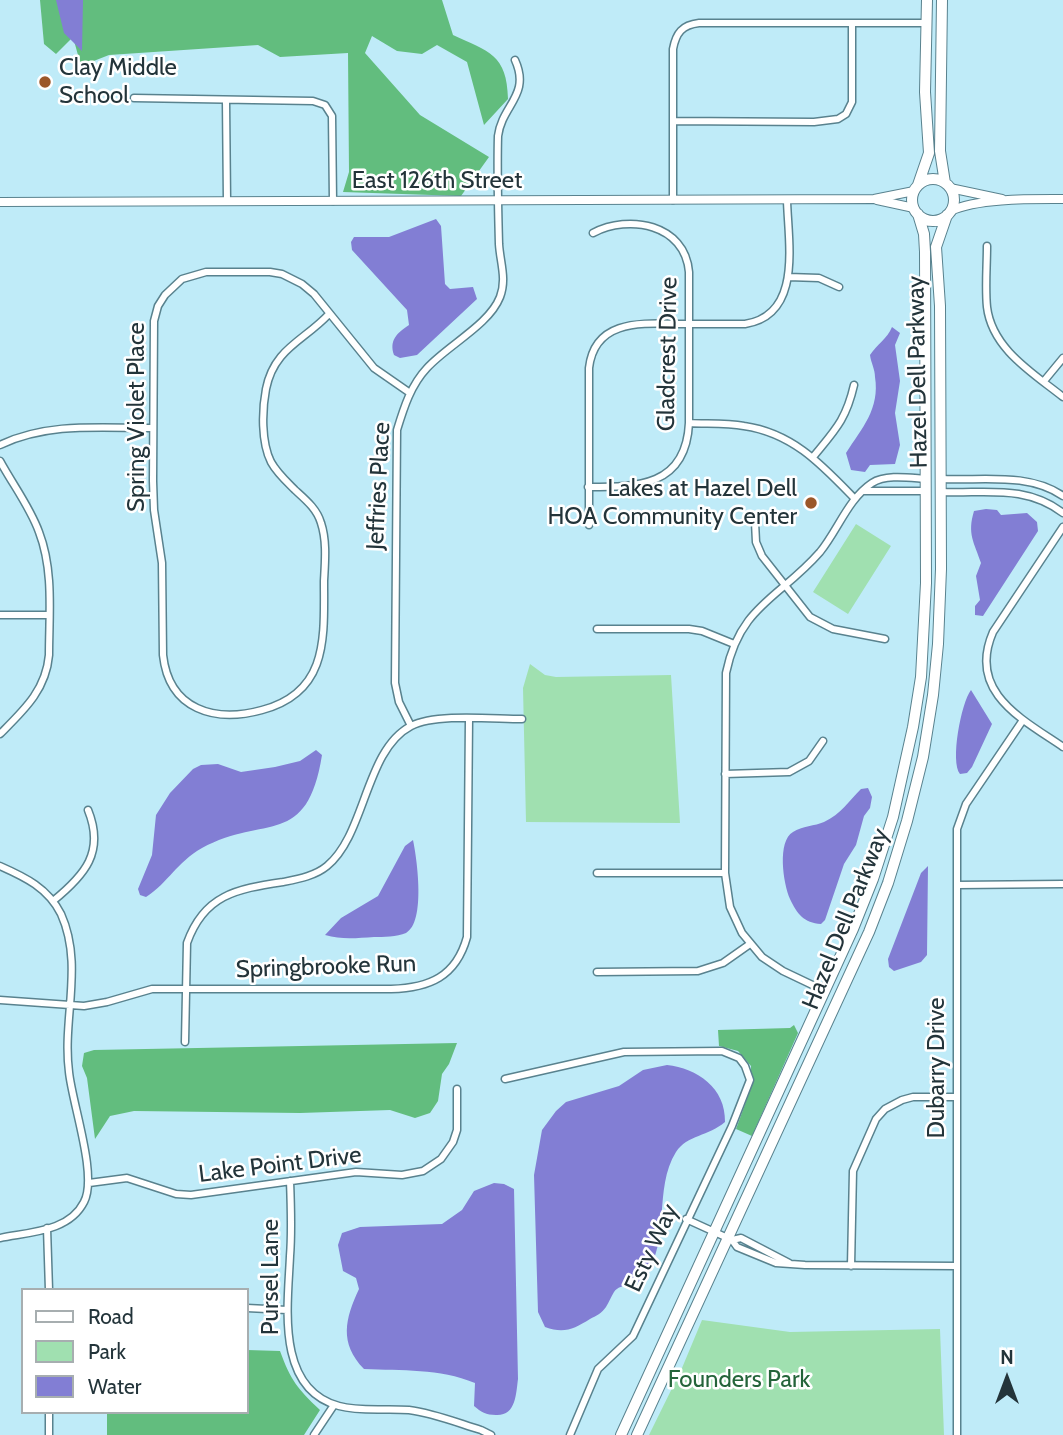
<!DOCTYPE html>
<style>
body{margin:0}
#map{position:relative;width:1063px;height:1435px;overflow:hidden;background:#bfebf8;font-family:Cabin,sans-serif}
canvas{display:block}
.legend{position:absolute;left:21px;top:1288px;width:228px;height:126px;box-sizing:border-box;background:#fff;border:2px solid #a7aeb0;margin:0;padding:9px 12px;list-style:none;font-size:21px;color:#23343a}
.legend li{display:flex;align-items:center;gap:14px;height:35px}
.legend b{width:35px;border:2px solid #a7aeb0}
.north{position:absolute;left:972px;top:1344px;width:70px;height:70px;-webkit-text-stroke:5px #fff;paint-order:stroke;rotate:0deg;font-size:19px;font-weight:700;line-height:28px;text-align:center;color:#23343a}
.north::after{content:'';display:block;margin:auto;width:24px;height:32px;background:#23343a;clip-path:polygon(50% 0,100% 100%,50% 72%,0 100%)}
</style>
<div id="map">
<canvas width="1063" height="1435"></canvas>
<ul class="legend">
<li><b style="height:9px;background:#fff"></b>Road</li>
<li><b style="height:19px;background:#a0e0b0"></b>Park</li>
<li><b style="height:19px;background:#827ed4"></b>Water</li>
</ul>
<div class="north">N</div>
</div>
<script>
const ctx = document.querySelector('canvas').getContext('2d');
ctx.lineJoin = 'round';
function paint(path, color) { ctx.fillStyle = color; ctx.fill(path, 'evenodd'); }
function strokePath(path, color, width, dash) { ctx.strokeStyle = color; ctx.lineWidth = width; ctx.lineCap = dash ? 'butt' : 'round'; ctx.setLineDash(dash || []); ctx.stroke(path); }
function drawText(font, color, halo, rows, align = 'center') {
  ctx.font = font + ' Cabin,sans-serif'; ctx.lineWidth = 5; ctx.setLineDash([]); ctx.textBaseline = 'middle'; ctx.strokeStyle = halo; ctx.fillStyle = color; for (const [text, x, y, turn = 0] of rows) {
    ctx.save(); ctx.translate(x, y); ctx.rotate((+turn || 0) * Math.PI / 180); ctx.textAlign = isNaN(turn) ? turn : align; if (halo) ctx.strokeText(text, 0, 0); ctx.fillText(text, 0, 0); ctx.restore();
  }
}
const green = new Path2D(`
 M 856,524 L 891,546 L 848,614 L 813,592 Z
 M 530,664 L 545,675 L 556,677 L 671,675 L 680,823 L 526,822 L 523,688 Z
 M 702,1320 L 790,1332 L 940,1329 L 944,1435 L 649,1435 L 682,1368 Z`);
const forest = new Path2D(`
 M 40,0 L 442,0 L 453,35 C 489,52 507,54 508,99 L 484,125 L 467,62 L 437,45 L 422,54 L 397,51 L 372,36 L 365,53 L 420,115 L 489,157 L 461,196 L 343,192 L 349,172 L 348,53 L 280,57 L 258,45 L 109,55 L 81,66 L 73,37 L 56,54 L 44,44 Z
 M 794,1025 L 798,1033 L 752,1136 L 736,1129 L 751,1088 L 751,1066 L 738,1051 L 719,1046 L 718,1030 L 790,1028 Z
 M 457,1043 L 449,1064 L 442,1074 L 438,1101 L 430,1113 L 415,1118 L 390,1110 L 300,1113 L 134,1111 L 110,1116 L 95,1139 L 87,1078 L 82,1066 L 84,1053 L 94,1050 Z
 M 247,1350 L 280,1351 C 291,1381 297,1388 320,1410 L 304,1435 L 107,1435 L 107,1412 L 247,1412 Z`);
const water = new Path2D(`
 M 56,0 L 83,0 L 82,51 L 64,33 Z
 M 436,219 L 441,226 L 445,284 L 450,289 L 473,287 L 477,299 L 417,355 L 400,358 L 394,355 C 389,340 397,333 409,325 L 407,310 L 352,250 L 351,242 L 354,237 L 389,237 Z
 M 892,327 L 900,333 L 895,345 L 900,381 L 895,413 L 900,445 L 895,464 L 870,465 L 865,472 L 851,470 L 846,453 C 862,428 880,409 875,377 C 875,369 871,363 870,355 C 877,344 887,339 892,327 Z
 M 986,509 L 997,510 L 1001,515 L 1027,513 L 1037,522 L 1038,531 L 983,616 L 975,615 L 975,606 L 980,600 L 976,576 L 981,563 C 974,542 967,534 974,511 Z
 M 971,690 L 992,724 L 972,767 L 967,773 L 960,774 C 950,762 961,703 971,690 Z
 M 316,750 L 322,755 C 307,849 265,814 202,848 C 176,863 169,882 146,897 L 140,895 L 138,889 L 152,855 L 156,815 L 170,793 L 193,769 L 201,765 L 218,764 L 241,772 L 275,767 L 300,761 Z
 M 868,788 L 872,797 L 870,808 L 864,816 L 856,845 L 844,864 L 825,920 L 821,924 C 804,923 797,914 790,899 C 783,883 777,841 793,832 C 802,826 815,826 824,822 C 841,814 849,801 861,789 Z
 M 413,840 C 417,859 426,922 406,933 C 397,937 383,937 374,937 C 357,938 342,940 325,935 L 341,918 L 378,896 L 405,846 Z
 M 928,866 L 927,955 L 921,962 L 894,971 L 889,967 L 888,959 L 921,873 Z
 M 667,1065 C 697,1068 726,1088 725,1122 C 709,1136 687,1135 676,1152 C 653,1189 671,1240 645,1276 C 637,1288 621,1282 614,1292 C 611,1297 609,1302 606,1307 C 602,1313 596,1316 590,1319 C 574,1329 564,1334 545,1327 L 538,1312 L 534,1175 L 542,1130 L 556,1111 L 566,1102 L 619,1086 L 643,1070 Z
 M 494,1183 L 504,1184 L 514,1189 L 518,1379 C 516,1394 516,1416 496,1415 C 486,1415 481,1412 474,1406 L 475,1383 C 439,1368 402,1371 364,1369 C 339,1343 345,1319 359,1289 L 356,1278 L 343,1271 L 338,1245 L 342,1233 L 360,1227 L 442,1224 L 462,1210 L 474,1191 Z`);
const minor = new Path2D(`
 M 134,98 L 313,101 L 325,105 L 332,116 L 333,201
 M 226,101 L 227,201
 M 674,121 L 814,122 L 838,119 L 846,114 L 852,102 L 852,24
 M 673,200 L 673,49 C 676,33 682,25 699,23 L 926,23
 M 987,246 C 987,266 985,287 987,307 C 992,349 1033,373 1063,397
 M 788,277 L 819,278 L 839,287
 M 329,314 C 304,341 274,348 266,389 C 262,410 261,442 271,462 C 277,473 287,482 295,490 C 306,500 317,509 321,523 C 327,541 325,562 324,581 C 324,637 329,692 262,710 C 215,723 169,710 163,655 L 162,563 L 154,510 L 153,481 L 154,321 L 158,306 L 165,295 L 182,279 L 206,272 L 270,272 L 282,274 L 302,284 L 314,294 L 374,368 L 410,393
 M 1044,381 L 1063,358
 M 689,423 C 707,424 726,423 744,426 C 793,433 822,465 855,499
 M 0,445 C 48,422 101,428 153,428
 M 813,457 C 835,430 846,420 854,385
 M 0,461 C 13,485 30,507 39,532 C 54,571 49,615 49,655 C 46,690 24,710 0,734
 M 941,479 C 982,481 1028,472 1063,496
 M 588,487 C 637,487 686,487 689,423 L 689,272 C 685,224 629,214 593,233
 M 864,491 L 926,491
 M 941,492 C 985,494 1025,484 1063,513
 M 755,522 L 756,542 L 762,556 L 810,617 L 833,629 L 885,639
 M 589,525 L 589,368 C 595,316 648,324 685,324 C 705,324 725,324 745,324 C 803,315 788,242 787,200
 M 1063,527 L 993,632 C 967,692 1022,719 1063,747
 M 0,615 L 49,615
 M 597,629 L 689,629 L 702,631 L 734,644
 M 411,726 L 399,702 L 395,683 L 397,430 C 404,407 411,385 427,368 C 448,345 489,325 500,297 C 507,279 500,262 499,244 C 498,208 497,172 498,136 C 502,105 531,95 515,60
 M 725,774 L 789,772 L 809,761 L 823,741
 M 0,866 C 25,877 48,888 61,914 C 84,965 62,1019 69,1072 C 72,1103 98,1176 84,1202 C 69,1232 29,1232 0,1238
 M 597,873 L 725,873
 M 957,885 L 1063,884
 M 53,901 C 85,875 105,852 88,810
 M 597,972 L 698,971 L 723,963 L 750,944
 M 825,991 L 783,971 L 762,957 L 742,933 L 730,907 L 725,873 L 726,673 C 740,605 780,598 820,552 C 838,530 848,499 872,483 C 886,474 910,478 926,479
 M 0,1000 L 84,1006 L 107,1002 L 152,989 L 391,989 C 429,988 456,977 467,937 L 469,719
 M 185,1042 L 187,943 C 204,895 236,889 283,882 C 298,879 315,876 327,866 C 366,834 365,750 411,726 C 436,713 493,719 522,719
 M 505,1079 L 624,1052 L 722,1051 L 739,1058 L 745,1066 L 750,1080 L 732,1126 L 633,1336 L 598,1369 L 570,1435
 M 290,1181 C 291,1206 292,1231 290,1256 C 288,1304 275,1389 339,1406 C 361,1412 386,1408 409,1410 C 433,1413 458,1423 481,1430 L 491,1435
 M 89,1183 L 127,1178 L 176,1194 L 191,1195 L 356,1172 L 402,1175 L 423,1171 L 441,1159 L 453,1142 L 457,1130 L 457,1089
 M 686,1219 L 732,1240 L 737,1247 L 776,1263 L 805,1265 L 957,1266
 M 47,1228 L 49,1290
 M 732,1240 L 741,1238 L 789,1263
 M 851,1266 L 853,1171 L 876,1119 L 885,1109 L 902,1100 L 913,1097 L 957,1097
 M 247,1308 L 287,1310
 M 49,1435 L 49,1412
 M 314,1435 L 334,1405
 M 957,1435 L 957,829 L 966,804 L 1023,720`);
const tertiary = new Path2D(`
 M 950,188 L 1002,199
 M 877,200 L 914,208
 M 0,202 L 874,199 L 914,191
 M 950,211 C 978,198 1032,199 1063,199`);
const secondary = new Path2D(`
 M 942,0 L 940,151 L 945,183
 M912 200a21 21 0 1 1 42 0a21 21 0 1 1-42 0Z
 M 918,185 L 929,153 L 925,92 L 927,0
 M 621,1435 L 853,929 L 873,879 L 893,817 L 913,727 L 921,677 L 926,583 L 925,252 L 924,234 L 918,214
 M 637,1435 L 869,932 L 888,883 L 907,821 L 923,757 L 933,695 L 938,644 L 941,569 L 940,306 L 936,247 L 947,215`);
const markers = [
 [45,82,7,"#9b5729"],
 [811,503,7,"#9b5729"]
];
const poiNames = [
 ["Clay Middle",59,68],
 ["School",59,96],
 ["Lakes at Hazel Dell",797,489,"right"],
 ["HOA Community Center",797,517,"right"]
];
const streetNames = [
 ["East 126th Street",437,181],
 ["Gladcrest Drive",668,354,-89],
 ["Hazel Dell Parkway",918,372,-91],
 ["Spring Violet Place",137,417,-90],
 ["Jeffries Place",379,486,-87],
 ["Hazel Dell Parkway",846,919,-68],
 ["Springbrooke Run",326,967,-2],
 ["Dubarry Drive",937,1068,-90],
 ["Lake Point Drive",280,1165,-7],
 ["Esty Way",652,1248,-65],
 ["Pursel Lane",271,1277,-90]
];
const parkNames = [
 ["Founders Park",739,1380]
];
paint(green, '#a0e0b0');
paint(forest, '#62bd7e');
paint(water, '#827ed4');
strokePath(minor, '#59828e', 9);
strokePath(tertiary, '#59828e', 10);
strokePath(secondary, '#59828e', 12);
strokePath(minor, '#fff', 6);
strokePath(tertiary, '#fff', 8);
strokePath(secondary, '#fff', 10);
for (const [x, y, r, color] of markers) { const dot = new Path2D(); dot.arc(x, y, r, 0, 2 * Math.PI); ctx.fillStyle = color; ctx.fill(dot); strokePath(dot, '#fff', 2.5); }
drawText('24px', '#23343a', '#fff', poiNames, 'left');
drawText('24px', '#23343a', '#fff', streetNames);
drawText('24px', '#24643a', '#fff', parkNames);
</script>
